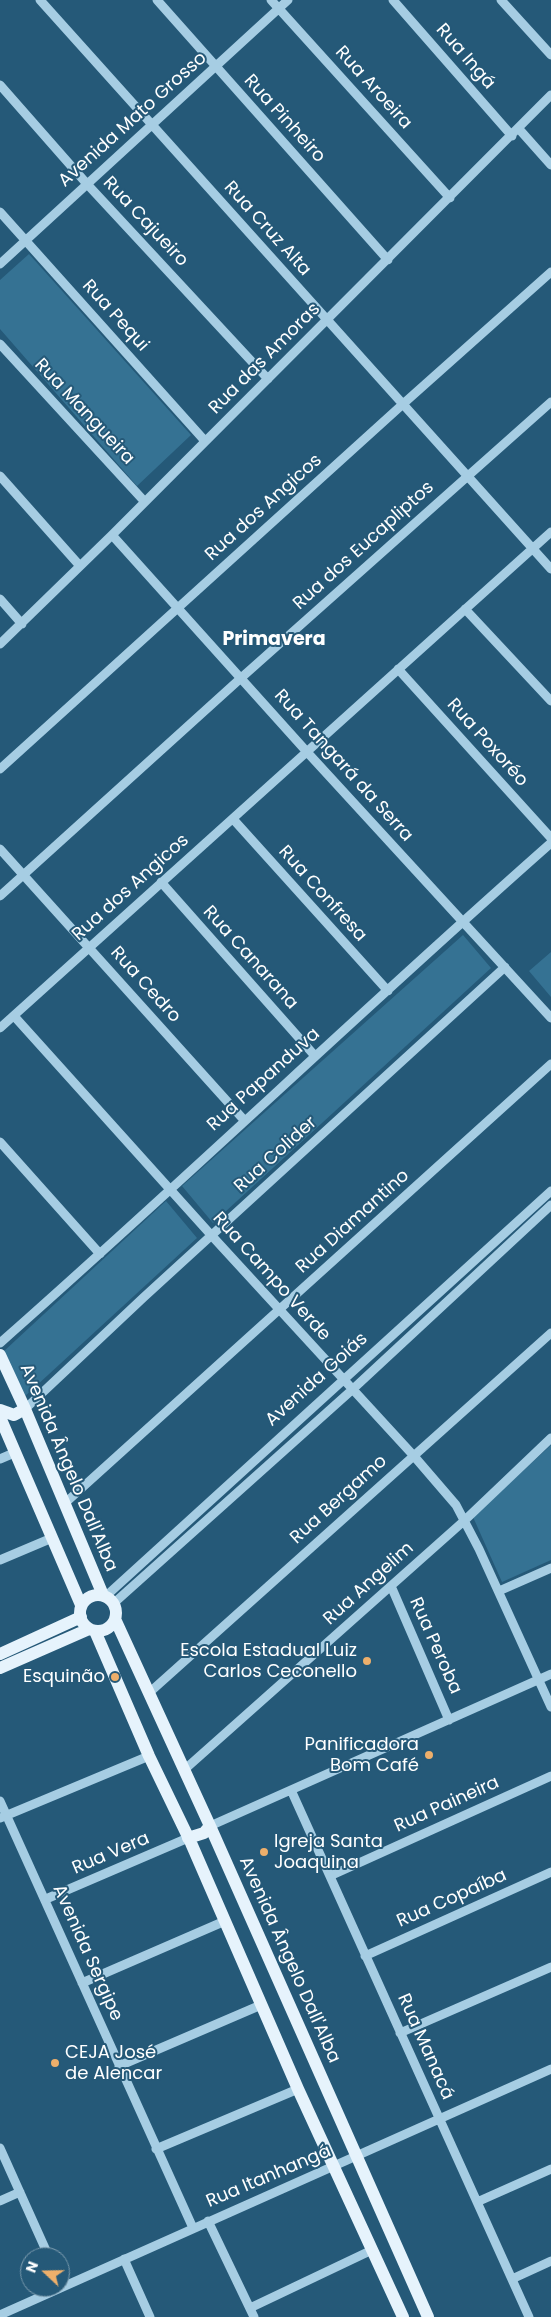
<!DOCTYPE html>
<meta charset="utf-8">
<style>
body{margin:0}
#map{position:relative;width:551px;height:2317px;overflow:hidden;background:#255978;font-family:Poppins,sans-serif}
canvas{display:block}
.north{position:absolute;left:20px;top:2247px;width:50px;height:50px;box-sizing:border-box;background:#255978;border:1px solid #7c9bae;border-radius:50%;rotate:291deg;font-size:14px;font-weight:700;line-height:20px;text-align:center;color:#fff}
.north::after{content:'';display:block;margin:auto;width:18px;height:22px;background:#edaf6b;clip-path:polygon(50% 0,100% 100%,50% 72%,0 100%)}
</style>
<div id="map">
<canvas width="551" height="2317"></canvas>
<div class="north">N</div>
</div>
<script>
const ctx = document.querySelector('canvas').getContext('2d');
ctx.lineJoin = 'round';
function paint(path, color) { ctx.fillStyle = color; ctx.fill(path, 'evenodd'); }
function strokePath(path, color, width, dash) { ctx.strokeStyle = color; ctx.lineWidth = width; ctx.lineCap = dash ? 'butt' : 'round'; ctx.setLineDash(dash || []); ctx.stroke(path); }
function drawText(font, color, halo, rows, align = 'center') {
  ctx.font = font + ' Poppins,sans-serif'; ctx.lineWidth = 4; ctx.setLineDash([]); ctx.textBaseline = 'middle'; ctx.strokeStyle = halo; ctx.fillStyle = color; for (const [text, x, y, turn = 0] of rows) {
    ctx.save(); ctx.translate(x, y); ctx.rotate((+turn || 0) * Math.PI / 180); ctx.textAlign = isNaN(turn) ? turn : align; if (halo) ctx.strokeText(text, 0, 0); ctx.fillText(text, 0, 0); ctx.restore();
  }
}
const green = new Path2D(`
 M 29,254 L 191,435 L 137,486 L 0,329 L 0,280 Z
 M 463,935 L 491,968 L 213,1223 L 182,1186 Z
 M 551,952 L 551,997 L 529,971 Z
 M 166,1201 L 197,1238 L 23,1398 L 3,1352 Z
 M 551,1445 L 551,1560 L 502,1582 L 473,1517 Z`);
const minor = new Path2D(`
 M 40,0 L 551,569
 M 157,0 L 388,260
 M 271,0 L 450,198
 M 393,0 L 512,136
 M 501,0 L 551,55
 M 0,85 L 87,184 L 268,379
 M 519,129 L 551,165
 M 0,212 L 205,441
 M 0,264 L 288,0
 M 0,344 L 145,502
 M 0,476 L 80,566
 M 112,535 L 307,752 L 551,1018
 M 0,599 L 22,624
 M 465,609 L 551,701
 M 0,644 L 112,535 L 551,95
 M 398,669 L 551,838
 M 0,769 L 403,404 L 551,272
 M 233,819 L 388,991
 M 0,849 L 244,1120
 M 161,882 L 315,1056
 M 0,896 L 241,678 L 551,402
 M 14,1016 L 212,1236 L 413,1455 L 456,1505 L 479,1549 L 551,1707
 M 0,1028 L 551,532
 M 0,1142 L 100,1254
 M 0,1343 C 186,1179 365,1007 551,843
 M 25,1409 L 144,1297 L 505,967
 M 0,1459 L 14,1453
 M 64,1504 L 551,1064
 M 0,1560 L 52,1538
 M 391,1586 L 449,1720
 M 499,1591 L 551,1568
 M 106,1596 L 551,1191
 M 114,1603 L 353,1389 L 551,1205
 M 150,1692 L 551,1333
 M 184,1770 L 465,1520 L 551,1438
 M 291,1790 L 529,2317
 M 0,1801 L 193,2228
 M 0,1818 L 149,1756
 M 210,1826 L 551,1674
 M 330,1876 L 551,1776
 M 46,1899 L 188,1838
 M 365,1956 L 551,1872
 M 82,1983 L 225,1921
 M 400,2033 L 551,1967
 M 119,2066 L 261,2005
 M 0,2148 L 49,2257
 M 156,2149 L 298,2089
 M 0,2201 L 20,2192
 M 477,2202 L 551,2169
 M 208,2221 L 254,2317
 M 124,2259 L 150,2317
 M 512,2279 L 551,2261
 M 250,2308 L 372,2250
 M 0,2315 L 551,2069`);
const major = new Path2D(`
 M 0,1355 L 25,1409 L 103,1595
 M 0,1410 L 14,1415 L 25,1409
 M 0,1417 L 81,1605
 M80 1613a18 18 0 1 1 36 0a18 18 0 1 1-36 0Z
 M 115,1619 L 210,1826 L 428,2317
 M 95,1631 L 149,1756 L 191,1843 L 298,2089 L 403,2317
 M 0,1654 L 81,1617
 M 0,1668 L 89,1629
 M 188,1838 L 204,1833 L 210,1826`);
const markers = [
 [367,1661,5,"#edaf6b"],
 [115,1677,5,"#edaf6b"],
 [429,1755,5,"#edaf6b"],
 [264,1852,5,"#edaf6b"],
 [55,2063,5,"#edaf6b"]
];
const streetNames = [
 ["Rua Ingá",465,57,49],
 ["Rua Aroeira",373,88,48],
 ["Rua Pinheiro",284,119,48],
 ["Avenida Mato Grosso",133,120,-42],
 ["Rua Cajueiro",145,222,47],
 ["Rua Cruz Alta",267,229,48],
 ["Rua Pequi",115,316,48],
 ["Rua das Amoras",265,359,-45],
 ["Rua Mangueira",84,412,47],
 ["Rua dos Angicos",264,508,-42],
 ["Rua dos Eucapliptos",364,546,-42],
 ["Rua Poxoréo",487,743,48],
 ["Rua Tangará da Serra",343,766,48],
 ["Rua dos Angicos",131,888,-42],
 ["Rua Confresa",322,894,48],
 ["Rua Canarana",250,958,48],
 ["Rua Cedro",145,985,48],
 ["Rua Papanduva",264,1080,-42],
 ["Rua Colider",276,1155,-42],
 ["Rua Diamantino",353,1222,-42],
 ["Rua Campo Verde",271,1277,48],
 ["Avenida Goiás",317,1380,-42],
 ["Avenida Ângelo Dall'Alba",68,1468,67],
 ["Rua Bergamo",339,1500,-42],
 ["Rua Angelim",369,1584,-42],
 ["Rua Peroba",435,1646,66],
 ["Rua Paineira",447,1805,-24],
 ["Rua Vera",111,1854,-23],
 ["Rua Copaíba",452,1899,-24],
 ["Avenida Sergipe",87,1953,66],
 ["Avenida Ângelo Dall'Alba",289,1960,66],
 ["Rua Manacá",425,2047,66],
 ["Rua Itanhangá",269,2177,-23]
];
const poiNames = [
 ["Escola Estadual Luiz",357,1651],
 ["Carlos Ceconello",357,1672],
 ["Esquinão",105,1677],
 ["Panificadora",419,1745],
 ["Bom Café",419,1766],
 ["Igreja Santa",274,1842,"left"],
 ["Joaquina",274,1863,"left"],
 ["CEJA José",65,2053,"left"],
 ["de Alencar",65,2074,"left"]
];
const neighbourhoodNames = [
 ["Primavera",274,640]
];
paint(green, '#357293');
strokePath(minor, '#a6cde3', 9);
strokePath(major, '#e6f3fc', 12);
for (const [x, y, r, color] of markers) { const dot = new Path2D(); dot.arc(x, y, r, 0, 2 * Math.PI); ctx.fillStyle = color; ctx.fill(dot); strokePath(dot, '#255978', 2); }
drawText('18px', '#fff', '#255978', streetNames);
drawText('18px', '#fff', '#255978', poiNames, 'right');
drawText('bold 19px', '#fff', '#255978', neighbourhoodNames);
</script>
